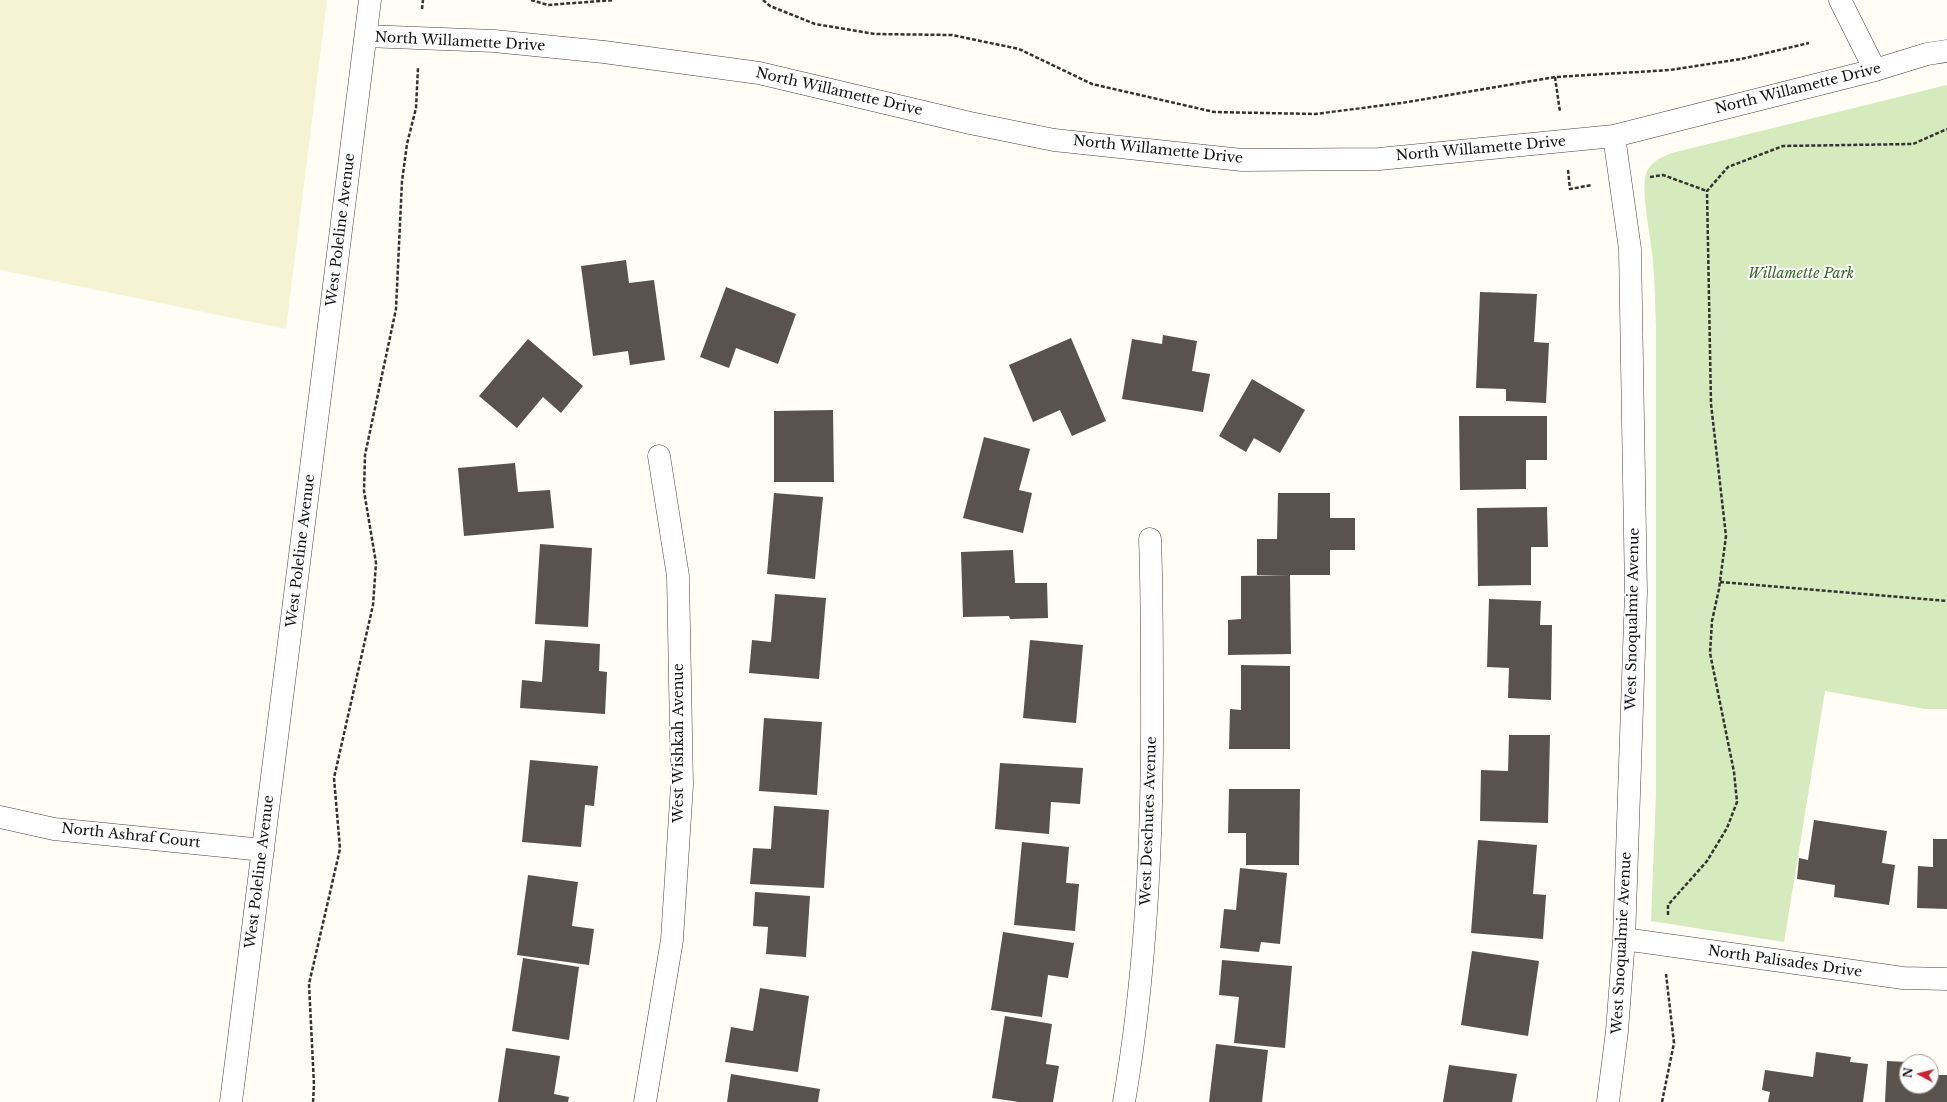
<!DOCTYPE html>
<style>
body{margin:0}
#map{position:relative;width:1947px;height:1102px;overflow:hidden;background:#fffdf5;font-family:"Libre Baskerville",serif}
canvas{display:block}
.north{position:absolute;left:1899px;top:1054px;width:40px;height:40px;box-sizing:border-box;background:#fff;border:1px solid #a0a0a0;border-radius:50%;rotate:277deg;font-size:11px;font-weight:700;line-height:16px;text-align:center;color:#111}
.north::after{content:'';display:block;margin:auto;width:14px;height:18px;background:#c4262e;clip-path:polygon(50% 0,100% 100%,50% 72%,0 100%)}
</style>
<div id="map">
<canvas width="1947" height="1102"></canvas>
<div class="north">N</div>
</div>
<script>
const ctx = document.querySelector('canvas').getContext('2d');
ctx.lineJoin = 'round';
function paint(path, color) { ctx.fillStyle = color; ctx.fill(path, 'evenodd'); }
function strokePath(path, color, width, dash) { ctx.strokeStyle = color; ctx.lineWidth = width; ctx.lineCap = dash ? 'butt' : 'round'; ctx.setLineDash(dash || []); ctx.stroke(path); }
function drawText(font, color, halo, rows, align = 'center') {
  ctx.font = font + ' "Libre Baskerville",serif'; ctx.lineWidth = 4; ctx.setLineDash([]); ctx.textBaseline = 'middle'; ctx.strokeStyle = halo; ctx.fillStyle = color; for (const [text, x, y, turn = 0] of rows) {
    ctx.save(); ctx.translate(x, y); ctx.rotate((+turn || 0) * Math.PI / 180); ctx.textAlign = isNaN(turn) ? turn : align; if (halo) ctx.strokeText(text, 0, 0); ctx.fillText(text, 0, 0); ctx.restore();
  }
}
const farmland = new Path2D(`
 M 0,0 L 327,0 L 286,329 L 0,270 Z`);
const green = new Path2D(`
 M 1947,85 L 1947,709 L 1925,709 L 1825,691 L 1784,942 L 1651,921 L 1656,794 L 1656,327 C 1655,306 1655,284 1653,262 C 1652,242 1639,187 1647,171 C 1652,161 1662,157 1672,153 Z`);
const building = new Path2D(`
 M 626,260 L 629,283 L 654,280 L 665,360 L 630,365 L 628,351 L 593,356 L 581,266 Z
 M 726,287 L 796,314 L 778,364 L 736,348 L 729,368 L 700,357 Z
 M 1480,292 L 1537,294 L 1534,342 L 1549,343 L 1546,403 L 1506,401 L 1506,389 L 1476,388 Z
 M 1163,335 L 1197,341 L 1192,371 L 1210,374 L 1203,412 L 1122,399 L 1132,339 L 1162,344 Z
 M 1071,338 L 1106,421 L 1072,436 L 1060,410 L 1033,422 L 1009,365 Z
 M 528,339 L 583,386 L 561,413 L 543,397 L 517,428 L 479,396 Z
 M 1252,379 L 1305,410 L 1280,453 L 1254,438 L 1246,452 L 1219,436 Z
 M 833,410 L 834,482 L 774,482 L 774,411 Z
 M 1459,416 L 1547,416 L 1547,460 L 1526,460 L 1526,489 L 1460,490 Z
 M 984,437 L 1030,449 L 1019,490 L 1032,493 L 1023,533 L 963,518 Z
 M 515,463 L 518,492 L 550,490 L 554,528 L 464,536 L 458,468 Z
 M 774,493 L 823,497 L 815,579 L 767,574 Z
 M 1278,493 L 1330,493 L 1330,518 L 1355,518 L 1355,550 L 1330,550 L 1330,575 L 1257,575 L 1257,539 L 1277,539 Z
 M 1547,507 L 1548,547 L 1531,547 L 1531,585 L 1478,586 L 1477,508 Z
 M 540,544 L 592,548 L 588,627 L 535,624 Z
 M 1013,550 L 1015,583 L 1047,583 L 1048,618 L 1010,619 L 1009,616 L 963,617 L 961,552 Z
 M 1290,575 L 1291,654 L 1228,655 L 1228,620 L 1241,619 L 1241,576 Z
 M 775,594 L 826,598 L 819,679 L 749,673 L 752,640 L 771,642 Z
 M 1489,599 L 1541,601 L 1540,625 L 1552,625 L 1551,700 L 1508,698 L 1509,668 L 1487,667 Z
 M 545,640 L 600,644 L 599,671 L 607,672 L 605,714 L 520,708 L 522,680 L 542,682 Z
 M 1030,640 L 1083,645 L 1076,723 L 1023,718 Z
 M 1241,665 L 1290,666 L 1290,749 L 1229,749 L 1230,709 L 1241,710 Z
 M 764,718 L 822,722 L 817,795 L 759,791 Z
 M 1509,735 L 1550,735 L 1548,823 L 1480,821 L 1481,770 L 1508,771 Z
 M 530,760 L 598,766 L 594,806 L 585,805 L 581,847 L 522,842 Z
 M 1000,763 L 1083,768 L 1080,804 L 1051,802 L 1049,834 L 995,829 Z
 M 1229,789 L 1300,789 L 1299,865 L 1246,865 L 1246,833 L 1228,833 Z
 M 774,806 L 829,810 L 824,888 L 750,884 L 753,848 L 771,849 Z
 M 1814,820 L 1887,831 L 1882,863 L 1895,865 L 1889,905 L 1834,897 L 1835,885 L 1797,879 L 1799,858 L 1808,860 Z
 M 1933,839 L 1947,839 L 1947,909 L 1917,908 L 1918,866 L 1933,867 Z
 M 1478,840 L 1537,845 L 1533,894 L 1546,895 L 1543,939 L 1471,933 Z
 M 1022,842 L 1069,847 L 1066,883 L 1079,884 L 1075,931 L 1014,925 Z
 M 1240,868 L 1287,873 L 1280,944 L 1261,942 L 1259,952 L 1220,948 L 1224,909 L 1236,910 Z
 M 528,875 L 578,882 L 572,926 L 594,929 L 589,965 L 517,955 Z
 M 755,892 L 810,896 L 806,957 L 766,954 L 768,927 L 753,926 Z
 M 1003,932 L 1074,943 L 1068,978 L 1048,975 L 1042,1017 L 991,1010 Z
 M 1472,951 L 1539,961 L 1528,1036 L 1461,1025 Z
 M 523,958 L 579,967 L 569,1040 L 512,1031 Z
 M 1222,960 L 1292,966 L 1285,1048 L 1234,1043 L 1239,997 L 1219,995 Z
 M 760,988 L 809,996 L 798,1072 L 725,1062 L 731,1027 L 753,1031 Z
 M 1005,1016 L 1052,1024 L 1046,1064 L 1059,1066 L 1053,1102 L 1019,1102 L 992,1098 Z
 M 1216,1044 L 1268,1050 L 1262,1102 L 1209,1102 Z
 M 506,1048 L 560,1056 L 554,1094 L 569,1097 L 568,1102 L 498,1102 Z
 M 1816,1052 L 1851,1057 L 1850,1062 L 1868,1064 L 1863,1102 L 1768,1102 L 1770,1092 L 1762,1090 L 1765,1070 L 1813,1077 Z
 M 1887,1061 L 1907,1062 L 1907,1086 L 1931,1086 L 1931,1066 L 1938,1067 L 1937,1075 L 1947,1075 L 1947,1102 L 1885,1102 Z
 M 1449,1065 L 1517,1074 L 1512,1102 L 1443,1102 Z
 M 731,1074 L 820,1089 L 818,1102 L 727,1102 Z`);
const path = new Path2D(`
 M 531,0 L 548,5 L 614,0
 M 763,0 L 770,6 L 815,24 L 875,34 L 952,35 L 1019,49 L 1092,84 L 1214,112 L 1315,114 L 1402,103 L 1555,77 L 1670,70 L 1741,59 L 1809,43
 M 422,9 L 423,0
 M 1555,77 L 1560,112
 M 1568,170 L 1570,189 L 1592,185
 M 1650,177 L 1663,175 L 1707,191
 M 1720,582 L 1947,601
 M 1668,915 L 1668,905 L 1707,861 L 1727,828 L 1737,802 L 1734,772 L 1710,653 L 1712,621 L 1719,589 L 1726,536 L 1711,404 L 1707,191 L 1728,167 L 1783,146 L 1913,144 L 1947,129
 M 313,1102 L 314,1085 L 309,984 L 340,849 L 334,778 L 373,605 L 376,563 L 364,491 L 365,455 L 396,309 L 402,181 L 407,144 L 416,108 L 418,68
 M 1662,1102 L 1674,1043 L 1666,974`);
const minor = new Path2D(`
 M 1840,0 L 1875,70
 M 366,36 L 494,41 L 604,52 L 759,73 L 970,123 L 1054,140 L 1242,160 L 1379,159 L 1614,136 L 1875,70 L 1927,54 L 1947,51
 M 0,817 L 54,829 L 263,850
 M 1624,939 L 1903,978 L 1947,979
 M 231,1102 L 370,0
 M 645,1102 L 672,940 L 682,785 L 678,576 L 659,456
 M 1124,1102 C 1147,968 1153,832 1152,696 C 1152,643 1152,591 1150,539
 M 1608,1102 L 1617,1031 L 1624,939 L 1636,592 L 1630,249 L 1614,136`);
const streetNames = [
 ["North Willamette Drive",460,42,3],
 ["North Willamette Drive",1798,89,-14],
 ["North Willamette Drive",839,92,13],
 ["North Willamette Drive",1481,149,-5],
 ["North Willamette Drive",1158,150,6],
 ["West Poleline Avenue",341,230,-83],
 ["West Poleline Avenue",301,551,-83],
 ["West Snoqualmie Avenue",1633,619,-89],
 ["West Wishkah Avenue",679,743,-90],
 ["West Deschutes Avenue",1149,821,-88],
 ["North Ashraf Court",131,836,6],
 ["West Poleline Avenue",260,872,-83],
 ["West Snoqualmie Avenue",1622,943,-87],
 ["North Palisades Drive",1785,962,8]
];
const parkNames = [
 ["Willamette Park",1801,274]
];
paint(farmland, '#f6f3d4');
paint(green, '#d5ebbd');
paint(building, '#5a524d');
strokePath(minor, '#444', 23);
strokePath(path, '#333', 2.5, [4, 2]);
strokePath(minor, '#fff', 22);
drawText('14px', '#111', '#fff', streetNames);
drawText('italic 14px', '#2f6b1f', '#fff', parkNames);
</script>
